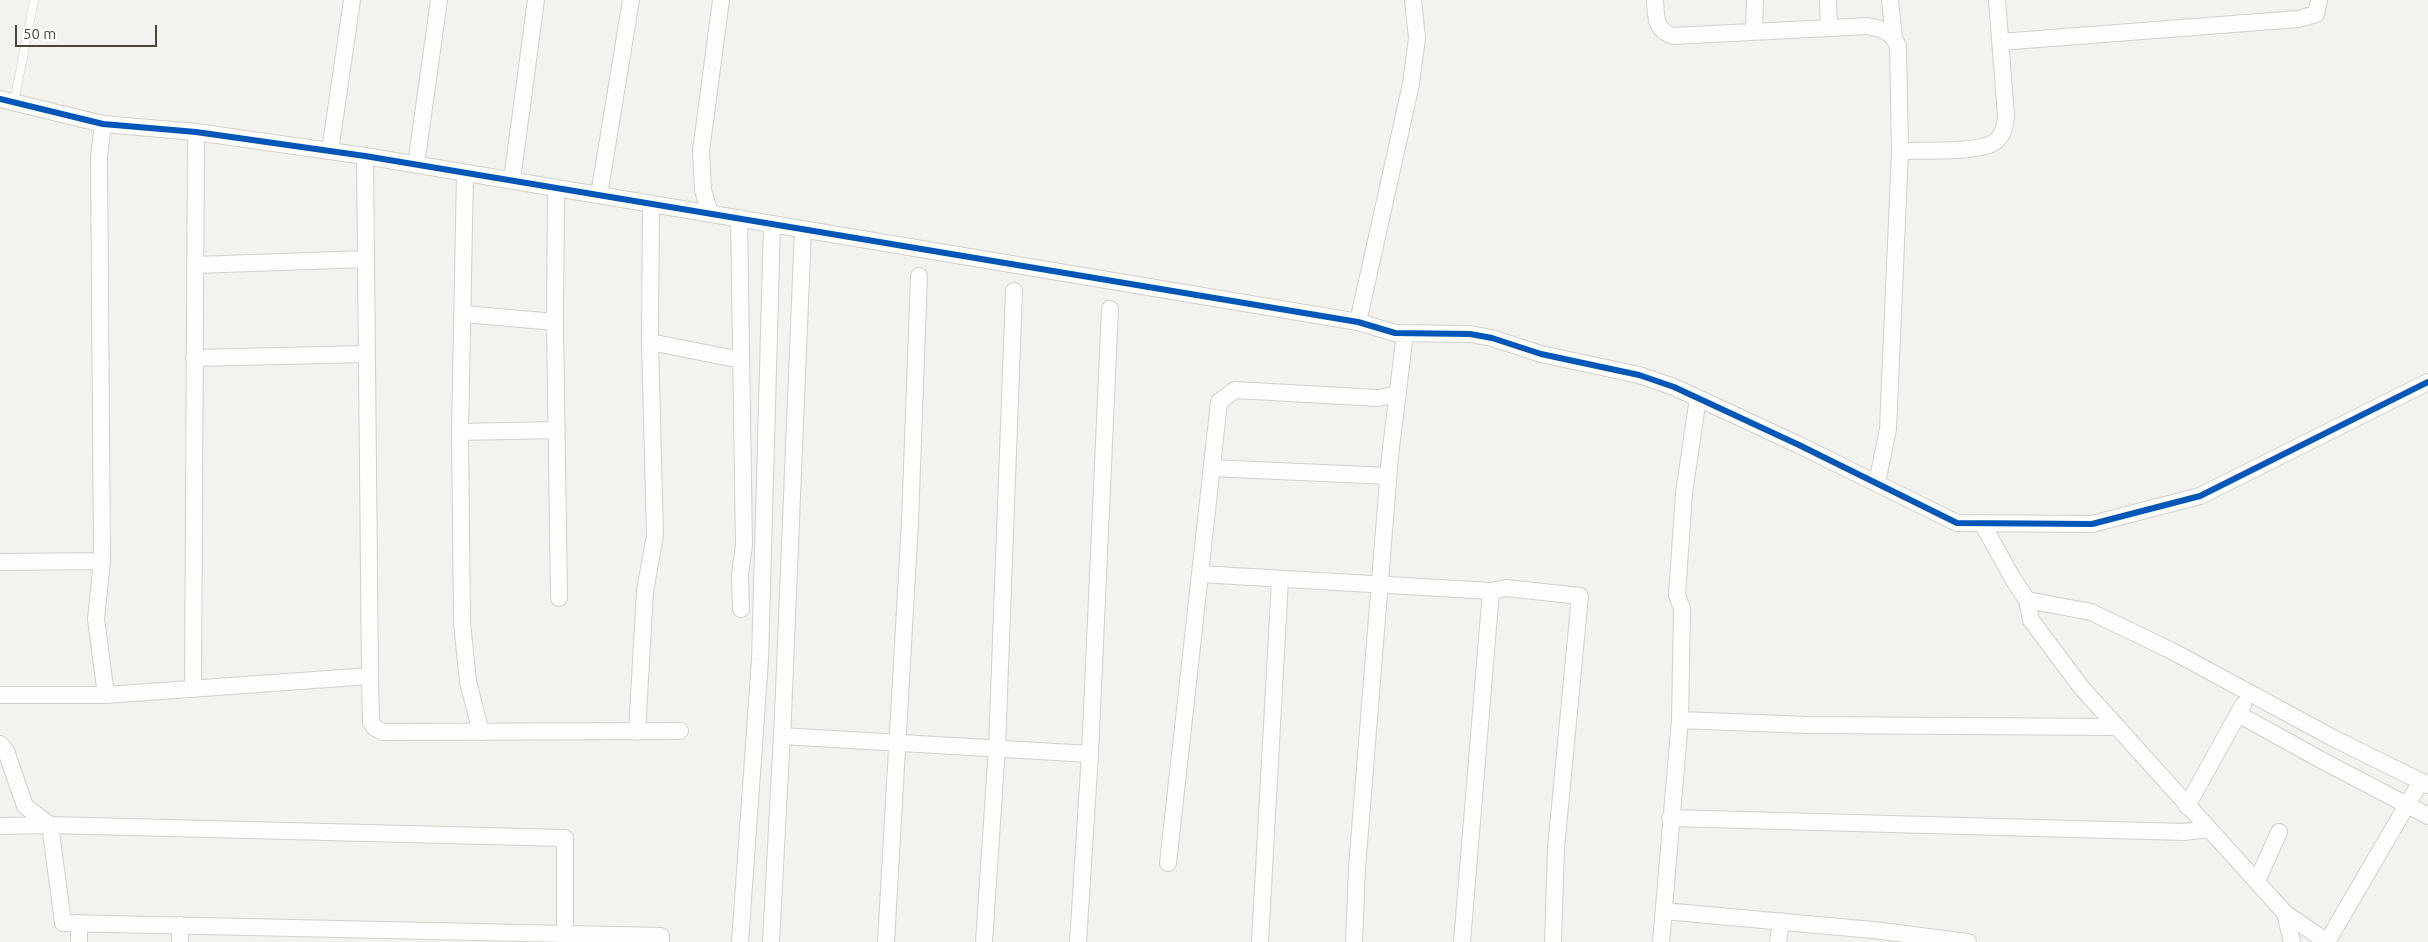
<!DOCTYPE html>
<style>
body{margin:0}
#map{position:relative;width:2428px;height:942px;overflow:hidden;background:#f4f2ee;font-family:Ubuntu,sans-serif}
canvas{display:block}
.scale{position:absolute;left:15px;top:25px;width:142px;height:22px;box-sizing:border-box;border:2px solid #4b4439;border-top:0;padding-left:6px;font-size:15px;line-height:18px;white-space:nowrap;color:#4b4439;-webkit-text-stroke:4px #fff;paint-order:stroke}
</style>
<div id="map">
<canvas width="2428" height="942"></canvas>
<div class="scale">50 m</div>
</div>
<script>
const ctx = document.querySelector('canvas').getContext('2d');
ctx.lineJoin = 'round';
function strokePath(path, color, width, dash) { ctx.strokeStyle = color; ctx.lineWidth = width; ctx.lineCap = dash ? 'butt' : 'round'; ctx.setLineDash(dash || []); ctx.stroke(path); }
const lane = new Path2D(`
 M 14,103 L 34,0`);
const street = new Path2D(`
 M 1655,0 C 1656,17 1655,31 1674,36 L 1868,26 C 1883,29 1892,32 1898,46 L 1900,151 L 1888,429 L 1877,483
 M 1828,0 L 1829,28
 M 1890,0 L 1894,37
 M 1754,32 L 1755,0
 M 2000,42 L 2298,19 L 2316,14 L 2319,0
 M 0,99 L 103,124 L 196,132 L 365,156 L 1358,322 L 1395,333 L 1470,334 L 1492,338 L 1541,354 L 1639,375 L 1674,387 L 1799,445 L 1957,523 L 2092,524 L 2200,496 L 2428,382
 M 103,124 L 99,157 L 102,561 L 96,619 L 106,695
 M 330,151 L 352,0
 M 1900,151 C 1921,150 1975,153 1993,143 C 2003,137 2005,127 2006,116 L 1997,0
 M 416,165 L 439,0
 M 465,173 L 460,432 L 462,623 L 468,682 L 481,732
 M 512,180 L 536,0
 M 556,188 L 555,322 L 559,598
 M 599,195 L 631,0
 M 710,214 L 703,190 L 701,151 L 721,0
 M 739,218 L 744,545 L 740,574 L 741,609
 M 195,265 L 366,259
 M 464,314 L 555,322
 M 1358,322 L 1411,84 L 1417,38 L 1413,0
 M 650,342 L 741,360
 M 194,358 L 367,354
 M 460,432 L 557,430
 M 1212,468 L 1388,476
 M 1982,523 L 2013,579 L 2027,600 L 2031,620 L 2081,687 L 2285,913 L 2327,942
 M 0,562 L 102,561
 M 1200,574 L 1491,591 L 1506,588 L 1580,596 L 1556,848 L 1553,942
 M 2027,600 L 2091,612 L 2172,651 L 2333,738 L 2428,785
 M 370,676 L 371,722 L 375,728 L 383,732 L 680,731
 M 193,689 L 196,132
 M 0,695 L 106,695 L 370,676 L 365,156
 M 2238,714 L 2323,761 L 2428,816
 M 1680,720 L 1808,725 L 2116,727
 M 637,732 L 645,591 L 655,535 L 650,342 L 651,204
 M 782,736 L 1090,754
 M 0,744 L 6,751 L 25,806 L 50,825 L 565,838 L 565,942
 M 2187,806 L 2243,705
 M 1670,818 L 2184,832 L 2208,829
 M 0,826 L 50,825 L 63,923 L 661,936 L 661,942
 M 1168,863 L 1219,402 L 1235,390 L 1378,398 L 1398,394
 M 2257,881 L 2279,832
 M 1664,911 L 1873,930 L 1968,942
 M 2285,913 L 2292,942
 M 180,925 L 180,942
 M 79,942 L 79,923
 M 740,942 L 760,660 L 772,224
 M 771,942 L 783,715 L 803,229
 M 886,942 L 910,522 L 919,276
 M 984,942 L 997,747 L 1014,291
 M 1078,942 L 1090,754 L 1110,309
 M 1260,942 L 1280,580
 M 1354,942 L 1357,868 L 1390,456 L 1405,333
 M 1462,942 L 1491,591
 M 1661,942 L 1680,720 L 1682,609 L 1677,595 L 1684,493 L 1698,398
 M 1778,942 L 1781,921
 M 2327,942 L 2421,781`);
const cycleway = new Path2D(`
 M 0,99 L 103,124 L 196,132 L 365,156 L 1358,322 L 1395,333 L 1470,334 L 1492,338 L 1541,354 L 1639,375 L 1674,387 L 1799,445 L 1957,523 L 2092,524 L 2200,496 L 2428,382`);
strokePath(lane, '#d2d0cb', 9);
strokePath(street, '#d2d0cb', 18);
strokePath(lane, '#fdfdfc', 8);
strokePath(street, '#fdfdfc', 16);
strokePath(cycleway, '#0057b8', 6);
</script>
